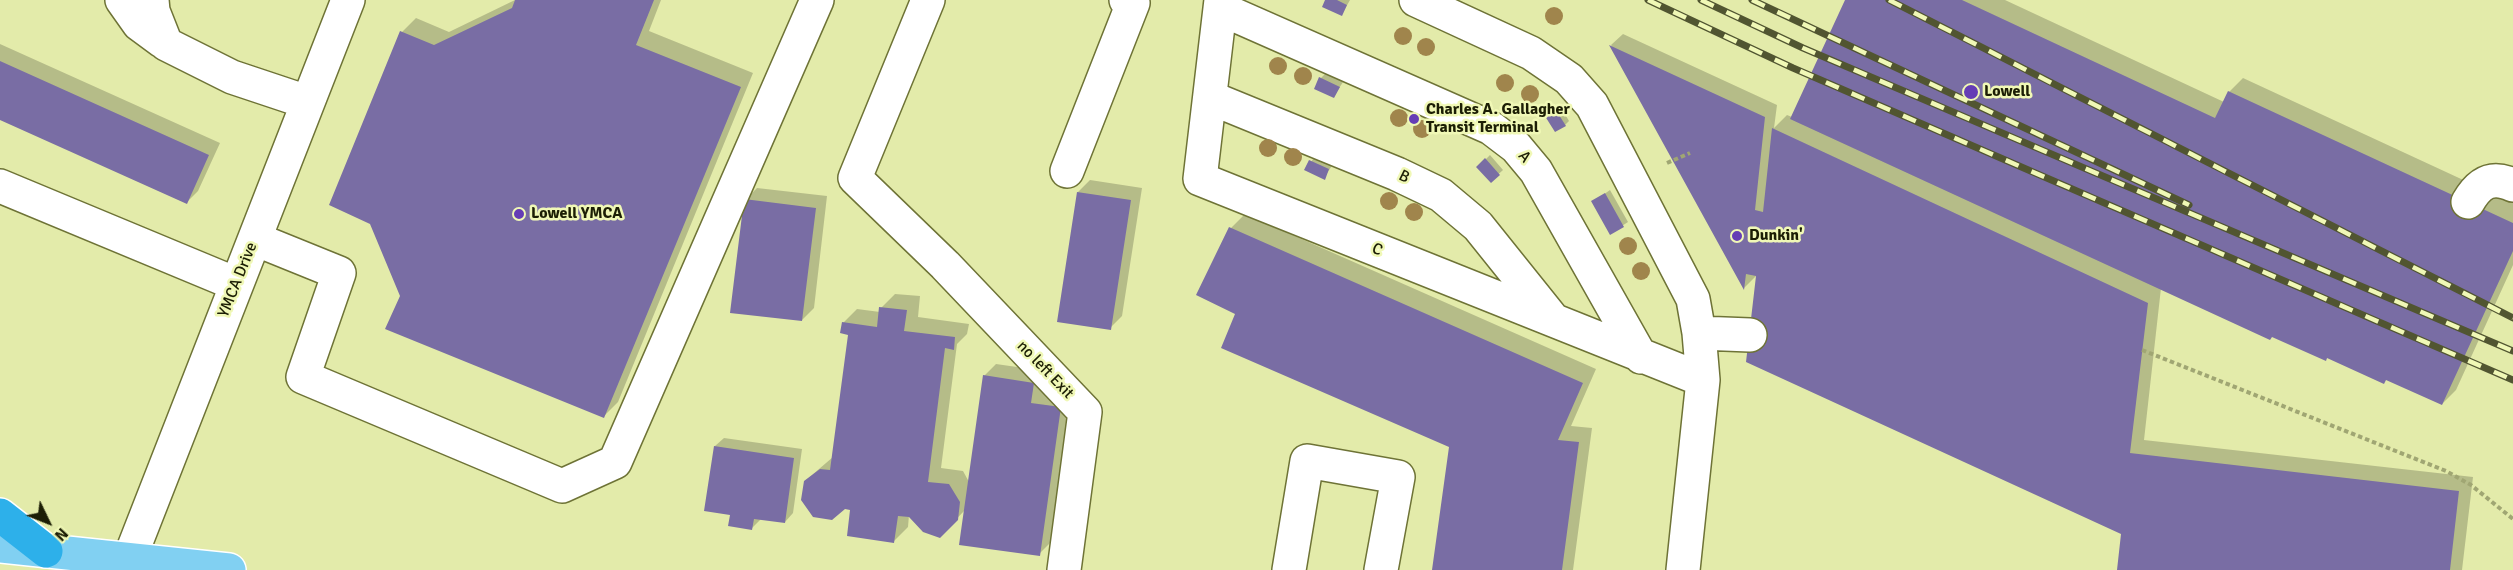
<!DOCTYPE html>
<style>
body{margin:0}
#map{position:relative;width:2513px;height:570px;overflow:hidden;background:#e3ebaa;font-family:Signika,sans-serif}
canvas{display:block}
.north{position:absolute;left:18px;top:492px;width:60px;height:60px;-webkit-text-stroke:4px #f0f8b6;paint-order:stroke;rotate:133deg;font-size:16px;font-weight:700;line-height:24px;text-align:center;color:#1c1e05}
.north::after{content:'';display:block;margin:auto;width:21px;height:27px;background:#1c1e05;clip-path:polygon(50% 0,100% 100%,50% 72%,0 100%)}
</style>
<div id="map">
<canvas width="2513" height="570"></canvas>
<div class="north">N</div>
</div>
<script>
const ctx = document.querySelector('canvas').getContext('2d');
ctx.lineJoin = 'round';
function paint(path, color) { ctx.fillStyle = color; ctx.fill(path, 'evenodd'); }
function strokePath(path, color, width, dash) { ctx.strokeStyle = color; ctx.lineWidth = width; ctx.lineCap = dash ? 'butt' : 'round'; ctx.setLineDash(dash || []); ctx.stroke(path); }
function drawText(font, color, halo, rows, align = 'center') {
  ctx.font = font + ' Signika,sans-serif'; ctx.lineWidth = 5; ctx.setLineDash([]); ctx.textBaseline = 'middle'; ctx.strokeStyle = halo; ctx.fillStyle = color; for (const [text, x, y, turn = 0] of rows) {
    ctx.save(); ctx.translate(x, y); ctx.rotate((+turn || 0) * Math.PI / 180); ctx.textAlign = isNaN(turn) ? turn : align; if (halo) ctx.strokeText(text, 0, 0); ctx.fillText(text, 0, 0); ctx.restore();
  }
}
const shadow = new Path2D(`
 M 515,0 L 661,0 L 649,31 L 753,73 L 618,402 L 604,416 L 402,296 L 402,32 L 416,18 L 449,32 Z
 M 1326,0 L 1350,0 L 1342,14 Z
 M 1847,0 L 2005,0 L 2224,102 L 2229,92 L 2243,78 L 2513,203 L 2513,265 L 2456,390 L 2442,404 L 2387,378 L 2328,357 L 2326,359 L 2161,288 L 2144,440 L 2473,477 L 2462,570 L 2119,570 L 2123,534 L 1758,274 L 1744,288 L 1611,45 L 1623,34 L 1777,105 L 1774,128 L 1787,115 L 1792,117 Z
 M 0,44 L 220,143 L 198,191 L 186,203 L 0,119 Z
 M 1325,74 L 1343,82 L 1334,96 L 1321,78 Z
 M 1559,104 L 1569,121 L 1565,125 L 1545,113 Z
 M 1490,155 L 1503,170 L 1491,181 L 1478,167 Z
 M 1315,156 L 1333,164 L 1324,178 L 1306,170 Z
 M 1090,180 L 1142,188 L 1122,316 L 1110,328 L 1078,192 Z
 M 757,188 L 827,196 L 814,308 L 802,320 L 745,200 Z
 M 1610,190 L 1628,222 L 1611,233 L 1593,202 Z
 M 1245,214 L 1596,369 L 1571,426 L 1592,428 L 1573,570 L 1434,570 L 1451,446 L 1231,228 Z
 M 895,294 L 920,296 L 918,317 L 969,324 L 967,334 L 957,344 L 941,468 L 963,471 L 969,482 L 984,376 L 996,364 L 1045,371 L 1042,392 L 1072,396 L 1051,542 L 1039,554 L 965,510 L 940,536 L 909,515 L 908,527 L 894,541 L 852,508 L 805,481 L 833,457 L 850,334 L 843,323 L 857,309 L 880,312 L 881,308 Z
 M 724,438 L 802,449 L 793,513 L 785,522 L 762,518 L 752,528 L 715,446 Z`);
const building = new Path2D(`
 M 515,0 L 654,0 L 636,45 L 741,87 L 604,418 L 385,329 L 400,296 L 370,224 L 329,205 L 400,31 L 434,45 L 512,8 Z
 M 1325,0 L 1337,0 L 1347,5 L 1342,16 L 1322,7 Z
 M 1845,0 L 1962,0 L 2215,118 L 2228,91 L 2513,223 L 2513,251 L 2442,405 L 2386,380 L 2384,384 L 2327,358 L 2326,361 L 2272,337 L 2270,340 L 1790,119 Z
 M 1609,45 L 1765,117 L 1755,210 L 1763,212 L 1772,128 L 2148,303 L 2130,453 L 2459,491 L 2450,570 L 2117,570 L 2121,534 L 1746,362 L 1756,276 L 1746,274 L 1744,290 Z
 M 0,61 L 209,155 L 187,204 L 0,120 Z
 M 1319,77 L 1340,87 L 1334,98 L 1314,89 Z
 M 1554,107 L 1566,126 L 1555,132 L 1543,113 Z
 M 1485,158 L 1500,175 L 1491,183 L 1476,167 Z
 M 1309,160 L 1329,169 L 1325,180 L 1304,170 Z
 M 1077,192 L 1131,200 L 1111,330 L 1057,322 Z
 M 1605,193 L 1624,227 L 1610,235 L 1591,201 Z
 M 744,199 L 816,208 L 802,321 L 730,313 Z
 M 1229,227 L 1583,383 L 1558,440 L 1579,442 L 1562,570 L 1432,570 L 1449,447 L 1221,348 L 1235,314 L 1196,295 Z
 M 879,307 L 907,310 L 904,331 L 955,337 L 954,350 L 945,348 L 928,482 L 949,484 L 960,502 L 958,520 L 940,538 L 923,532 L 909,517 L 898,516 L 894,543 L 847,536 L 850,510 L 845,509 L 832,520 L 813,517 L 801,500 L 804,481 L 820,469 L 830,470 L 848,335 L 840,333 L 842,322 L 877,327 Z
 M 983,375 L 1034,383 L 1031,403 L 1061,407 L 1040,556 L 959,545 Z
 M 714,446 L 794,458 L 785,523 L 754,519 L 752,530 L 728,526 L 730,515 L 704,511 Z`);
const path = new Path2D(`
 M 1667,163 L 1690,153
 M 2142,350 L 2446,471 L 2471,485 L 2513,519`);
const minor = new Path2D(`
 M 122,0 L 139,24 L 162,41
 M 152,0 L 153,11 L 166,44 L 232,77 L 307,102
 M 928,0 L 855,178 L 945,265 L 1085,412 L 1064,570
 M 1221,0 L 1200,179 L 1703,380
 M 1416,0 L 1531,53 L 1569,79 L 1592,105 L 1693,299 L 1699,333 L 1703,380 L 1683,570
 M 1221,9 L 1491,128 L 1516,147 L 1536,171 L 1641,357
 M 1211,98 L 1397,174 L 1441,195 L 1478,226 L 1551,317
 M 1067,171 L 1133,3 L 1126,0
 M 0,186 L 236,284
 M 2468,202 C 2479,183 2491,175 2513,185
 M 255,239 L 339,273 L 303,377 L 562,486 L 615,462 L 817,0
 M 1699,333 L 1750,335
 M 129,560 L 348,0
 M 1289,570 L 1307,461 L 1398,477 L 1381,570`);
const major = new Path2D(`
 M 0,546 L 229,570`);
const highway = new Path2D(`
 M 0,515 L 46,551`);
const rail = new Path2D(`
 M 1648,0 L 1793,68 L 2513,380
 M 1701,0 L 1803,48 L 2513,351
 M 1752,0 L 2189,205
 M 1889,0 L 2513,318`);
const trees = [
 [1554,16],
 [1403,36],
 [1426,47],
 [1278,66],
 [1303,76],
 [1505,83],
 [1530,94],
 [1399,118],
 [1422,129],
 [1268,148],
 [1293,157],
 [1389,201],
 [1414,212],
 [1628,246],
 [1641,271]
];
const markers = [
 [1971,92,8,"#653db5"],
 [1414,119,6,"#653db5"],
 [519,214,6,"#653db5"],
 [1737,236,6,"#653db5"]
];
const poiNames = [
 ["Lowell",1984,92],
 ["Charles A. Gallagher",1426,110],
 ["Transit Terminal",1426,128],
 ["Lowell YMCA",531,214],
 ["Dunkin'",1749,236]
];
const streetNames = [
 ["A",1524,157,50],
 ["B",1404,177,26],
 ["C",1377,250,22],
 ["YMCA Drive",238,280,-68],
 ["no left Exit",1045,370,46]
];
paint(shadow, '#0003');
paint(building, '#796da4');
strokePath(minor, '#6e7336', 36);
strokePath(major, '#fff', 36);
strokePath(highway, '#fff', 36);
strokePath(path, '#a0a673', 4, [4.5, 3]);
strokePath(minor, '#fff', 33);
strokePath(major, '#81d0f2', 33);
strokePath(highway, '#2db0ea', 33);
strokePath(rail, '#515531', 7);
strokePath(rail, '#f0f8b6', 4.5, [14]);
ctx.fillStyle = '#a0854c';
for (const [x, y] of trees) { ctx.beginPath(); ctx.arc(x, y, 9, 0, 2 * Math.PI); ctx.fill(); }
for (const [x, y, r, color] of markers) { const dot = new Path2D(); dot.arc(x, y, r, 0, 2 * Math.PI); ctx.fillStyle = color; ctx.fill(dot); strokePath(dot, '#f0f8b6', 2); }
drawText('bold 16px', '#1c1e05', '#f0f8b6', poiNames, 'left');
drawText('16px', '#1c1e05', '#f0f8b6', streetNames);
</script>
